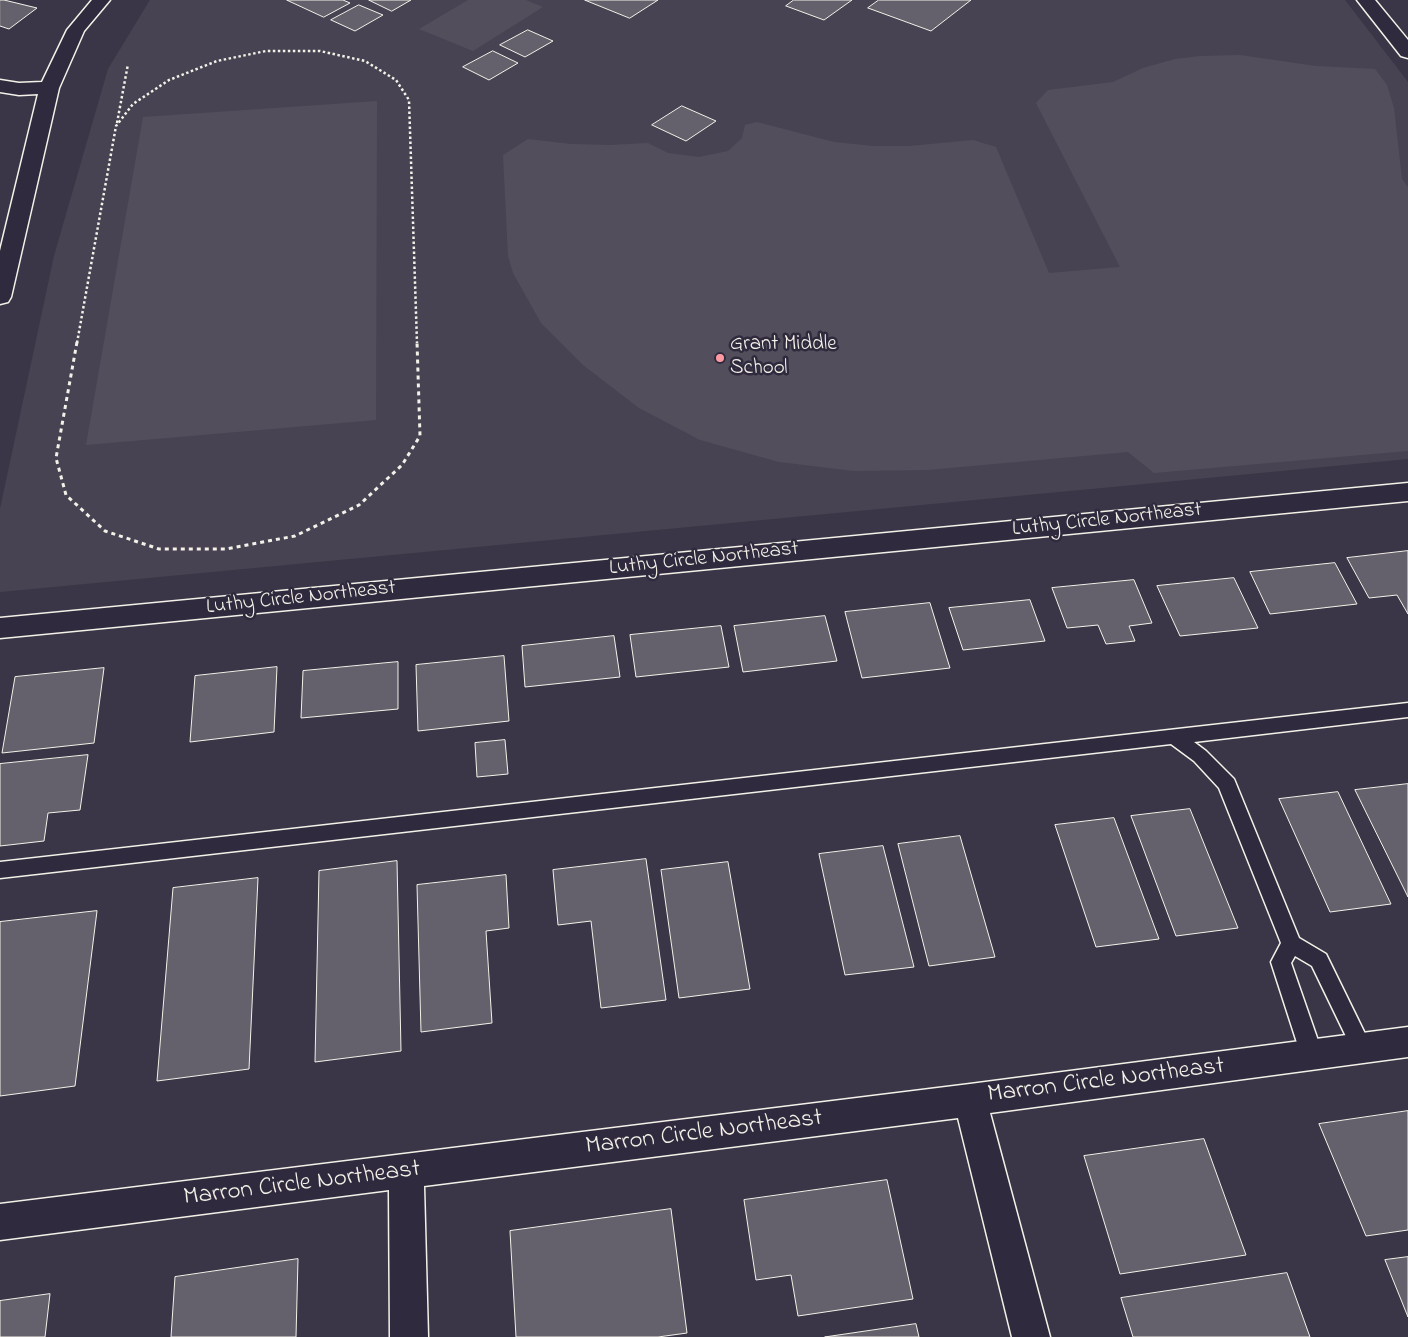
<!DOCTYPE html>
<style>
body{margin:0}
canvas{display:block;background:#3b3647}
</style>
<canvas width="1408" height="1337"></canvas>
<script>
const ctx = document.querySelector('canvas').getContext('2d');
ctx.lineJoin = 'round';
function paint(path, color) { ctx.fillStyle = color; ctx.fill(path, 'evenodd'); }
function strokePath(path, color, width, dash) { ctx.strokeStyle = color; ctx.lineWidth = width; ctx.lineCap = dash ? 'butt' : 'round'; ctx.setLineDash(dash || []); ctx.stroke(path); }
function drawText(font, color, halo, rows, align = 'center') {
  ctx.font = font + ' "Indie Flower",sans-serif'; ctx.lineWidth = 5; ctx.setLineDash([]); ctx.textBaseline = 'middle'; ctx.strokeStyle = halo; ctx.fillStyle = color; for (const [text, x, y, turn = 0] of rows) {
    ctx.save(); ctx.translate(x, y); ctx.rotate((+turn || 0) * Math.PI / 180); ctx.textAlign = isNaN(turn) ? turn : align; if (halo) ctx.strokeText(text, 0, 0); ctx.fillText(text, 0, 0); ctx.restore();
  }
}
const built = new Path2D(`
 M 150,0 L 1345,0 L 1408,82 L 1408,459 L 0,592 L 0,509 L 54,256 L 108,69 Z`);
const green = new Path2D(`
 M 468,0 L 526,0 L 543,7 L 473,51 L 419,29 Z
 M 1240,55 L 1316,66 L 1375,69 L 1387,85 L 1394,108 L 1402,179 L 1408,187 L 1408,451 L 1154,473 L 1128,452 L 927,470 L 854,471 L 779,462 L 700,440 L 639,408 L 583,365 L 541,323 L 513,273 L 508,256 L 503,155 L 528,139 L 571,144 L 610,145 L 648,143 L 668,153 L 699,157 L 728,151 L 742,138 L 745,125 L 757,122 L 834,142 L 873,146 L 909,146 L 973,140 L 996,147 L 1049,273 L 1120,267 L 1036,103 L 1048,90 L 1113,82 L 1143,68 L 1175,59 L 1200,56 Z
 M 377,101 L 376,420 L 86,445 L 143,117 Z`);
const building = new Path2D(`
 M 0,0 L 4,0 L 37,8 L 9,29 L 0,26 Z
 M 287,0 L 343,0 L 350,3 L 324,17 Z
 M 369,0 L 411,0 L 392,11 Z
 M 585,0 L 658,0 L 630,18 Z
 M 794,0 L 852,0 L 824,20 L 786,6 Z
 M 879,0 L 971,0 L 931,31 L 868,8 Z
 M 359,5 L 383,15 L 355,31 L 331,20 Z
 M 528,30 L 553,41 L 525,57 L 500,45 Z
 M 493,51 L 518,63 L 489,80 L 463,67 Z
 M 682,106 L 716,121 L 686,141 L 652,125 Z
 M 1408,551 L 1408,614 L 1397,595 L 1369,598 L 1347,558 Z
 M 1335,563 L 1357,604 L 1270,614 L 1250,572 Z
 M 1234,578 L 1258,628 L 1180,636 L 1157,586 Z
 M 1134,580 L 1152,623 L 1129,626 L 1135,641 L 1106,644 L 1098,625 L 1067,628 L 1052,588 Z
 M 1030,600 L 1045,641 L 963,650 L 949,608 Z
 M 930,603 L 950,668 L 862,678 L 845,612 Z
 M 825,616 L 837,661 L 743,672 L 734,626 Z
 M 721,626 L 729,667 L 636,677 L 630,635 Z
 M 614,636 L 620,677 L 525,687 L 522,646 Z
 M 504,656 L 509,721 L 418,731 L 416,665 Z
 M 398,662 L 398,709 L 301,718 L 303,671 Z
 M 277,667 L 274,732 L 190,742 L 195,676 Z
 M 104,668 L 94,743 L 2,753 L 15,677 Z
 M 505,740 L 508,774 L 477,777 L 475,743 Z
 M 88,755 L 80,810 L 48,813 L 44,841 L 0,846 L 0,764 Z
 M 1408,784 L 1408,897 L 1355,790 Z
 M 1338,792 L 1391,904 L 1330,912 L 1279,799 Z
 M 1190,809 L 1238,928 L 1176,936 L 1131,816 Z
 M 1114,818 L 1159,939 L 1096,947 L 1055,825 Z
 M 960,836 L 995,957 L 929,966 L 898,844 Z
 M 883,846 L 914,967 L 845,975 L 819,854 Z
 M 646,859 L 666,1000 L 601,1008 L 591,921 L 558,925 L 553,870 Z
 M 397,861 L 401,1051 L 315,1062 L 319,871 Z
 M 728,862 L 750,989 L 679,998 L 661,870 Z
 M 506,875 L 509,928 L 486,931 L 492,1023 L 421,1032 L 417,885 Z
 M 258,878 L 249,1069 L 157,1081 L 173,888 Z
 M 97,911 L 75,1086 L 0,1096 L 0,922 Z
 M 1408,1111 L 1408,1230 L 1366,1236 L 1319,1124 Z
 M 1204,1139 L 1246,1255 L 1120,1274 L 1084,1156 Z
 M 887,1180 L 913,1299 L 798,1316 L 791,1275 L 756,1280 L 744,1200 Z
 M 671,1209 L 687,1333 L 658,1337 L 516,1337 L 510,1231 Z
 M 1408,1257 L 1408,1317 L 1385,1260 Z
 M 298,1259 L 296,1337 L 171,1337 L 175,1277 Z
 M 1287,1273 L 1310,1337 L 1133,1337 L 1121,1298 Z
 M 50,1294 L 45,1337 L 0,1337 L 0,1301 Z
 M 916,1324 L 919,1337 L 825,1337 Z`);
const pathFar1 = new Path2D(`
 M 117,123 L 128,64
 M 77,343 L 116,126 L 133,104 L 169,80 L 217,61 L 266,51 L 320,51 L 365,61 L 396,80 L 409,100 L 417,343`);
const path = new Path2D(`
 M 77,342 L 56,458 L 66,495 L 105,531 L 159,549 L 226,549 L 295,536 L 359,505 L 402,465 L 420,436 L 417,342`);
const lane = new Path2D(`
 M 1408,703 L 1408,717 L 1194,742 L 1206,751 L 1234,779 L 1299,938 L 1326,954 L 1372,1048 L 1369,1055 L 1362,1058 L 1355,1055 L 1312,966 L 1295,956 L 1291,963 L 1323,1055 L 1319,1062 L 1312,1065 L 1305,1062 L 1301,1055 L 1271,962 L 1281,943 L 1219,788 L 1194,761 L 1171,744 L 0,878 L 0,862 Z`);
const street = new Path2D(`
 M 92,0 L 110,0 L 84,31 L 59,88 L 11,297 L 8,302 L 0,304 L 0,251 L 38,94 L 19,95 L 0,92 L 0,80 L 19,83 L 42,82 L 67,30 Z
 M 1408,483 L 1408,501 L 0,638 L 0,618 Z
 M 1408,1027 L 1408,1057 L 990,1113 L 1050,1337 L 1012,1337 L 958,1118 L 424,1186 L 428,1337 L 390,1337 L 389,1190 L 0,1240 L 0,1204 L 970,1084 Z`);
const secondary = new Path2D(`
 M 1357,0 L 1375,0 L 1408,40 L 1408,58 L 1401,56 Z`);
const markers = [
 [720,358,5,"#ff9aa2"]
];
const poiNames = [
 ["Grant Middle",730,346],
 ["School",730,370]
];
const streetNames = [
 ["Luthy Circle Northeast",1107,521,-6],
 ["Luthy Circle Northeast",704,560,-6],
 ["Luthy Circle Northeast",301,599,-6]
];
const nearStreetnames = [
 ["Marron Circle Northeast",1106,1082,-7],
 ["Marron Circle Northeast",704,1134,-7],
 ["Marron Circle Northeast",302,1185,-7]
];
paint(built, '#484352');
paint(green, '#534e5c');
paint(building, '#65616c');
strokePath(building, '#f4f1e8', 1);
strokePath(lane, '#f4f1e8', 3);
strokePath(street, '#f4f1e8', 3);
strokePath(secondary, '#f4f1e8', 3);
strokePath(pathFar1, '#f4f1e8', 2.5, [2.5, 2.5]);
strokePath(path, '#f4f1e8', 3, [4, 4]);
paint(lane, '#2f2a3d');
paint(street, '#2f2a3d');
paint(secondary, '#2f2a3d');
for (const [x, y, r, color] of markers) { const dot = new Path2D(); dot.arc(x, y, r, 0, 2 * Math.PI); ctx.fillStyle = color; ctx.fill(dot); strokePath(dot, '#2f2a3d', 2); }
drawText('21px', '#f4f1e8', '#2f2a3d', poiNames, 'left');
drawText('21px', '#f4f1e8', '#2f2a3d', streetNames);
drawText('25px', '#f4f1e8', '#2f2a3d', nearStreetnames);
</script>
